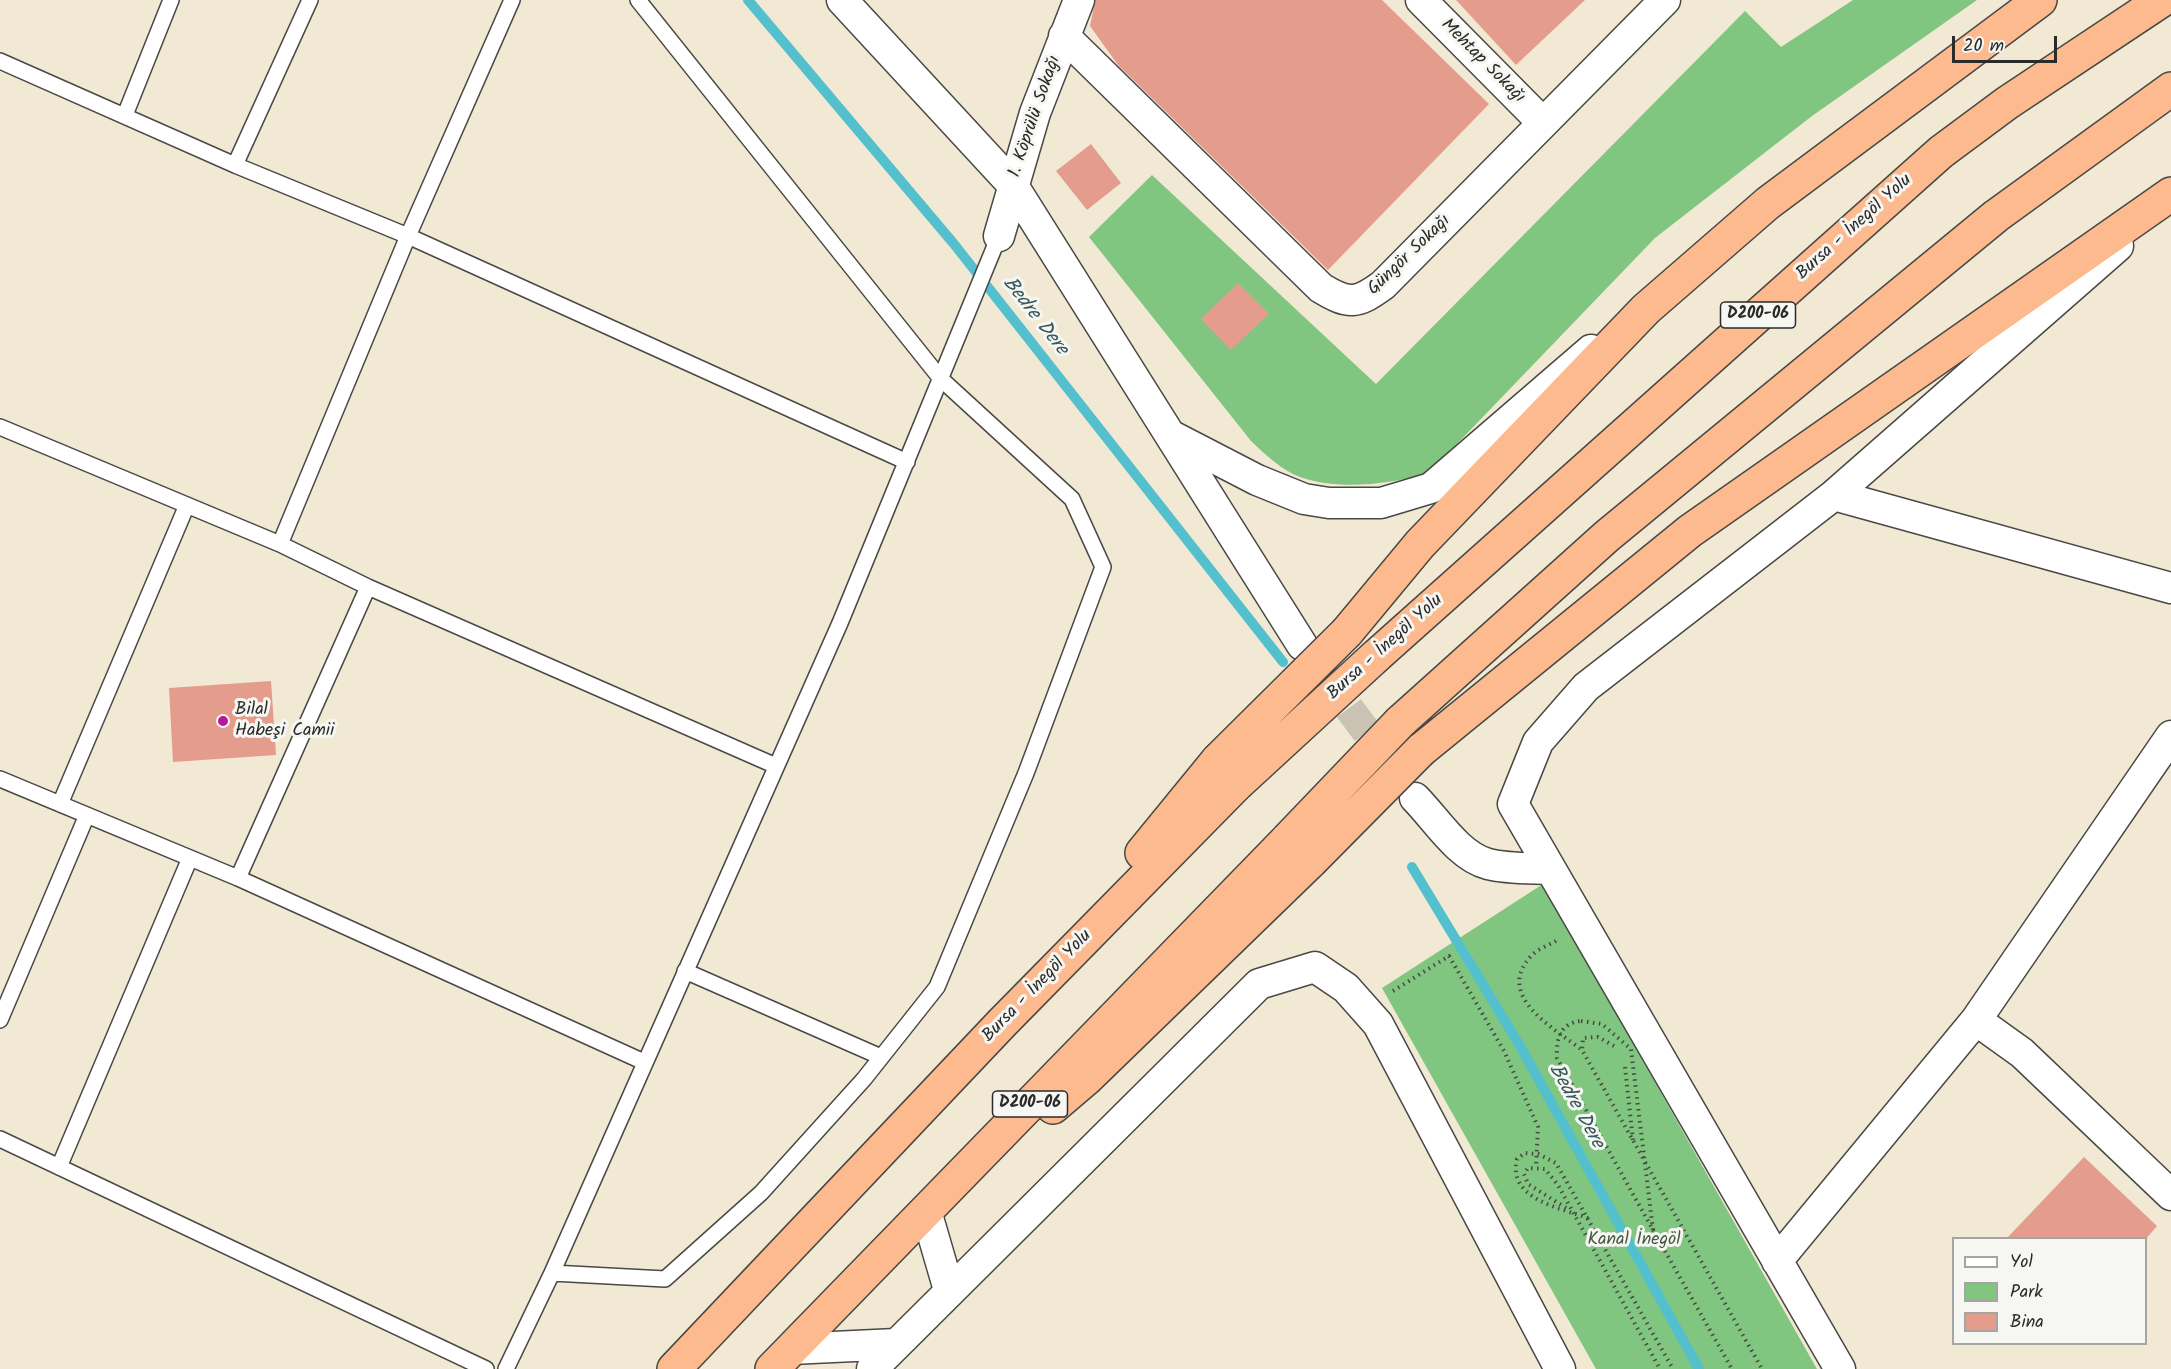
<!DOCTYPE html>
<meta charset="utf-8">
<style>
body{margin:0}
#map{position:relative;width:2171px;height:1369px;overflow:hidden;background:#f2e9d5;font-family:Kalam,sans-serif}
canvas{display:block}
.legend{position:absolute;left:1952px;top:1237px;width:195px;height:108px;box-sizing:border-box;background:#f6f6f2;border:2px solid #a5a5a2;margin:0;padding:8px 10px;list-style:none;font-size:18px;color:#2b2b2b}
.legend li{display:flex;align-items:center;gap:12px;height:30px}
.legend b{width:30px;border:2px solid #a5a5a2}
.scale{position:absolute;left:1952px;top:36px;width:105px;height:27px;box-sizing:border-box;border:3px solid #2b2b2b;border-top:0;padding-left:8px;font-size:18px;line-height:21px;white-space:nowrap;color:#2b2b2b;-webkit-text-stroke:4px #f6f6f2;paint-order:stroke}
</style>
<div id="map">
<canvas width="2171" height="1369"></canvas>
<ul class="legend">
<li><b style="height:8px;background:#fff"></b>Yol</li>
<li><b style="height:16px;background:#81c680"></b>Park</li>
<li><b style="height:16px;background:#e49d8d"></b>Bina</li>
</ul>
<div class="scale">20 m</div>
</div>
<script>
const ctx = document.querySelector('canvas').getContext('2d');
ctx.lineJoin = 'round';
function paint(path, color) { ctx.fillStyle = color; ctx.fill(path, 'evenodd'); }
function strokePath(path, color, width, dash) { ctx.strokeStyle = color; ctx.lineWidth = width; ctx.lineCap = dash ? 'butt' : 'round'; ctx.setLineDash(dash || []); ctx.stroke(path); }
function drawText(font, color, halo, rows, align = 'center') {
  ctx.font = font + ' Kalam,sans-serif'; ctx.lineWidth = 6; ctx.setLineDash([]); ctx.textBaseline = 'middle'; ctx.strokeStyle = halo; ctx.fillStyle = color; for (const [text, x, y, turn = 0] of rows) {
    ctx.save(); ctx.translate(x, y); ctx.rotate((+turn || 0) * Math.PI / 180); ctx.textAlign = isNaN(turn) ? turn : align; if (halo) ctx.strokeText(text, 0, 0); ctx.fillText(text, 0, 0); ctx.restore();
  }
}
const green = new Path2D(`
 M 1853,0 L 1977,0 L 1812,116 L 1655,238 L 1429,473 C 1389,484 1340,491 1300,477 C 1281,470 1265,454 1251,441 L 1089,237 L 1152,175 L 1376,384 L 1745,11 L 1781,47 Z
 M 1543,884 L 1817,1369 L 1596,1369 L 1382,988 Z`);
const stream = new Path2D(`
 M 748,0 L 954,244 L 1283,662
 M 1412,867 L 1520,1046 L 1699,1369`);
const building = new Path2D(`
 M 1095,0 L 1382,0 L 1489,104 L 1328,270 L 1118,65 L 1090,26 Z
 M 1456,0 L 1585,0 L 1516,65 Z
 M 1091,144 L 1121,183 L 1087,210 L 1056,171 Z
 M 1238,283 L 1269,314 L 1231,350 L 1201,319 Z
 M 271,681 L 276,755 L 173,762 L 169,688 Z
 M 2084,1157 L 2157,1226 L 2146,1239 L 2007,1238 Z`);
const minorTunnel = new Path2D(`
 M 1322,672 L 1392,766`);
const path = new Path2D(`
 M 1556,941 C 1549,945 1538,949 1532,955 C 1493,996 1554,1028 1582,1050
 M 1393,991 L 1449,956 L 1504,1051 L 1538,1127 L 1536,1167
 M 1581,1021 L 1602,1024 L 1631,1049 L 1653,1230 L 1557,1058 C 1556,1039 1560,1023 1581,1021 Z
 M 1614,1046 L 1598,1037 L 1583,1038 L 1582,1050 L 1762,1369
 M 1625,1067 L 1633,1141
 M 1566,1208 L 1528,1184 L 1524,1174 L 1528,1168 L 1545,1169 L 1558,1185 L 1660,1369
 M 1588,1218 C 1560,1208 1507,1199 1517,1159 L 1525,1153 L 1538,1154 L 1556,1163 L 1673,1369
 M 1653,1230 L 1732,1369`);
const service = new Path2D(`
 M 0,61 L 235,165 L 408,236 L 907,462
 M 125,115 L 171,0
 M 235,165 L 310,0
 M 0,427 L 280,544 L 368,587 L 776,766
 M 280,544 L 408,236 L 512,0
 M 0,779 L 238,878 L 644,1062
 M 60,804 L 187,505
 M 238,878 L 368,587
 M 685,971 L 881,1057
 M 0,1020 L 87,815
 M 0,1139 L 486,1369
 M 59,1167 L 190,858
 M 552,1273 L 665,1279 L 761,1193 L 864,1079 L 937,987 L 1026,773 L 1103,567 L 1072,499 L 941,379 L 638,0
 M 506,1369 L 552,1273 L 840,623 L 999,236`);
const minor = new Path2D(`
 M 842,0 L 1012,184 L 1302,645
 M 1421,0 L 1543,123
 M 1064,36 L 1321,288 C 1349,305 1357,304 1383,285 L 1665,0
 M 999,236 L 1035,113 L 1079,0
 M 1170,435 L 1257,480 L 1304,499 L 1329,503 L 1381,503 L 1431,488 L 1591,350
 M 1834,495 L 2171,588
 M 1415,798 C 1436,819 1458,856 1488,864 C 1508,869 1530,868 1550,869
 M 1976,1020 L 2022,1053 L 2171,1195
 M 926,1211 L 949,1290
 M 1777,1261 L 1976,1020 L 2171,736
 M 791,1349 L 896,1344
 M 872,1369 L 1259,984 L 1315,967 L 1346,988 L 1378,1024 L 1560,1369
 M 1840,1369 L 1513,804 L 1538,742 L 1586,687 L 1834,495 L 2118,246`);
const trunk = new Path2D(`
 M 1347,632 L 1420,544 L 1646,309 L 1768,203 L 2040,0
 M 1375,657 L 1941,152 L 2007,103 L 2162,0
 M 1400,722 L 1607,536 L 1996,216 L 2171,89
 M 1421,750 L 1690,531 L 2171,194
 M 1142,853 L 1218,760
 M 1053,1107 L 1087,1078 L 1311,861
 M 674,1369 L 1002,1023 L 1237,784
 M 772,1369 L 1288,839`);
const trunkBridge = new Path2D(`
 M 1218,760 L 1347,632
 M 1237,784 L 1375,657
 M 1288,839 L 1400,722
 M 1311,861 L 1421,750`);
const markers = [
 [223,721,6,"#b5179e"]
];
const shields = [
 [1758,315,75],
 [1030,1104,75]
];
const shieldNames = [
 ["D200-06",1758,315],
 ["D200-06",1030,1104]
];
const streetNames = [
 ["Mehtap Sokağı",1482,62,45],
 ["1. Köprülü Sokağı",1036,117,-71],
 ["Bursa - İnegöl Yolu",1855,228,-42],
 ["Güngör Sokağı",1410,256,-44],
 ["Bursa - İnegöl Yolu",1386,648,-42],
 ["Bursa - İnegöl Yolu",1038,987,-46]
];
const poiNames = [
 ["Bilal",235,711],
 ["Habeşi Camii",235,732]
];
const parkNames = [
 ["Kanal İnegöl",1634,1241]
];
const waterNames = [
 ["Bedre Dere",1034,317,52],
 ["Bedre Dere",1575,1107,61]
];
paint(green, '#81c680');
strokePath(stream, '#54c0ce', 10);
paint(building, '#e49d8d');
strokePath(minorTunnel, '#cac3b3', 30, [30, 15]);
strokePath(service, '#494844', 18);
strokePath(minor, '#494844', 33);
strokePath(trunk, '#494844', 36);
strokePath(path, '#494844', 4, [1.5, 4.5]);
strokePath(service, '#fff', 15);
strokePath(minor, '#fff', 30);
strokePath(trunk, '#fcba8e', 33);
strokePath(trunkBridge, '#494844', 36, []);
strokePath(trunkBridge, '#fcba8e', 33);
for (const [x, y, r, color] of markers) { const dot = new Path2D(); dot.arc(x, y, r, 0, 2 * Math.PI); ctx.fillStyle = color; ctx.fill(dot); strokePath(dot, '#f6f6f2', 2); }
for (const [x, y, w] of shields) { const box = new Path2D(); box.roundRect(x - w / 2, y - 13, w, 26, 4.5); ctx.fillStyle = '#f6f6f2'; ctx.fill(box); strokePath(box, '#2b2b2b', 1.5); }
drawText('bold 16px', '#2b2b2b', null, shieldNames);
drawText('18px', '#2b2b2b', '#f6f6f2', streetNames);
drawText('18px', '#2b2b2b', '#f6f6f2', poiNames, 'left');
drawText('18px', '#455a44', '#f6f6f2', parkNames);
drawText('italic 20px', '#37585c', '#f6f6f2', waterNames);
</script>
